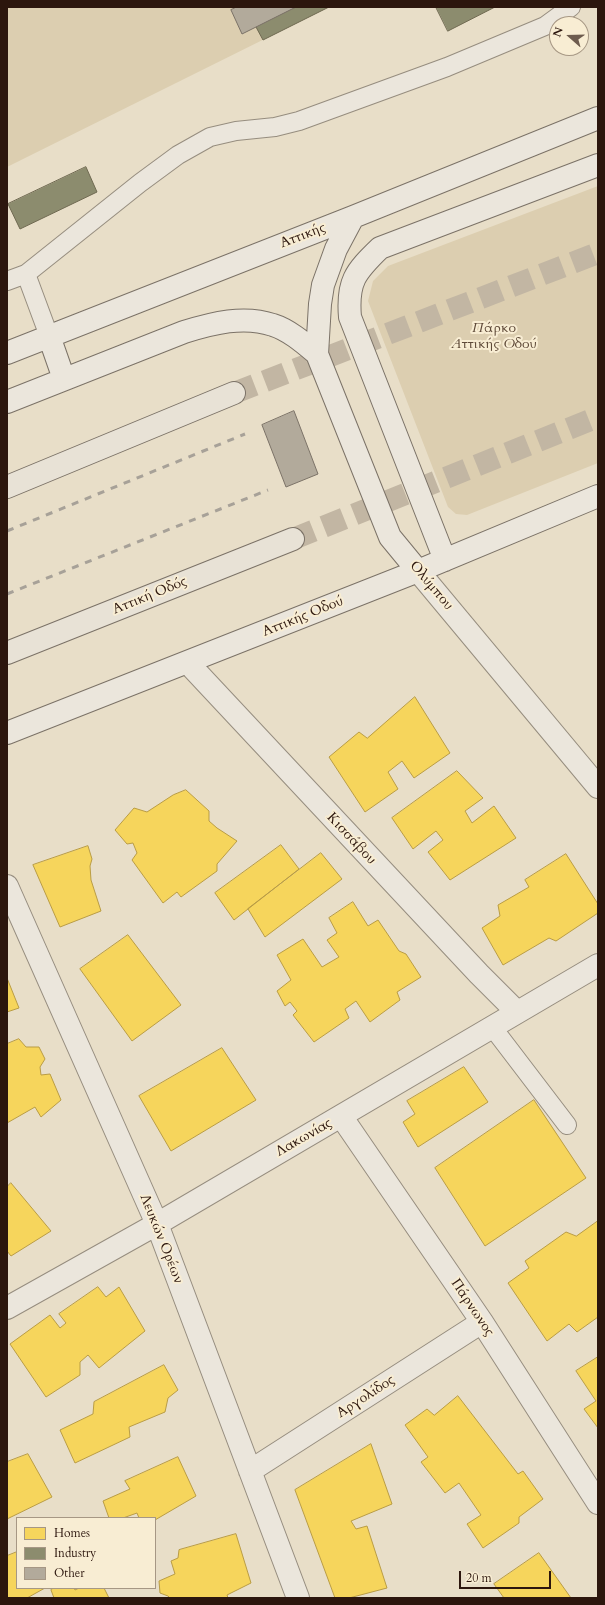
<!DOCTYPE html>
<meta charset="utf-8">
<style>
body{margin:0}
#map{position:relative;width:605px;height:1605px;overflow:hidden;background:#e8dec8;font-family:Cardo,serif}
canvas{display:block}
.frame{position:absolute;inset:0;border:8px solid #2c160d;pointer-events:none}
.legend{position:absolute;left:16px;top:1517px;width:140px;height:72px;box-sizing:border-box;background:#f8edd3;border:1px solid #a69784;margin:0;padding:5px 7px;list-style:none;font-size:12px;color:#2c160d}
.legend li{display:flex;align-items:center;gap:8px;height:20px}
.legend b{width:20px;border:1px solid #a69784}
.north{position:absolute;left:549px;top:16px;width:40px;height:40px;box-sizing:border-box;background:#f8edd3;border:1px solid #a69784;border-radius:50%;rotate:290deg;font-size:11px;font-weight:700;line-height:16px;text-align:center;color:#2c160d}
.north::after{content:'';display:block;margin:auto;width:14px;height:18px;background:#6e5c4e;clip-path:polygon(50% 0,100% 100%,50% 72%,0 100%)}
.scale{position:absolute;left:459px;top:1571px;width:92px;height:18px;box-sizing:border-box;border:2px solid #2c160d;border-top:0;padding-left:5px;font-size:12px;line-height:14px;white-space:nowrap;color:#2c160d;-webkit-text-stroke:3px #f8edd3;paint-order:stroke}
</style>
<div id="map">
<canvas width="605" height="1605"></canvas>
<div class="frame"></div>
<ul class="legend">
<li><b style="height:11px;background:#f6d55c"></b>Homes</li>
<li><b style="height:11px;background:#8c8c6e"></b>Industry</li>
<li><b style="height:11px;background:#b2aa9b"></b>Other</li>
</ul>
<div class="north">N</div>
<div class="scale">20 m</div>
</div>
<script>
const ctx = document.querySelector('canvas').getContext('2d');
ctx.lineJoin = 'round';
function paint(path, color) { ctx.fillStyle = color; ctx.fill(path, 'evenodd'); }
function strokePath(path, color, width, dash) { ctx.strokeStyle = color; ctx.lineWidth = width; ctx.lineCap = dash ? 'butt' : 'round'; ctx.setLineDash(dash || []); ctx.stroke(path); }
function drawText(font, color, halo, rows, align = 'center') {
  ctx.font = font + ' Cardo,serif'; ctx.lineWidth = 4; ctx.setLineDash([]); ctx.textBaseline = 'middle'; ctx.strokeStyle = halo; ctx.fillStyle = color; for (const [text, x, y, turn = 0] of rows) {
    ctx.save(); ctx.translate(x, y); ctx.rotate((+turn || 0) * Math.PI / 180); ctx.textAlign = isNaN(turn) ? turn : align; if (halo) ctx.strokeText(text, 0, 0); ctx.fillText(text, 0, 0); ctx.restore();
  }
}
const green = new Path2D(`
 M 7,7 L 329,7 L 7,167 Z
 M 598,186 L 598,463 L 467,515 L 456,514 L 448,507 L 368,301 L 373,281 L 388,266 Z`);
const homes = new Path2D(`
 M 415,697 L 450,753 L 414,778 L 402,761 L 388,772 L 398,789 L 365,812 L 329,757 L 359,732 L 367,738 Z
 M 457,771 L 483,798 L 465,811 L 472,823 L 494,806 L 516,838 L 450,880 L 428,852 L 443,840 L 436,831 L 413,849 L 392,818 Z
 M 186,790 L 209,811 L 209,821 L 217,828 L 237,841 L 217,864 L 217,871 L 181,897 L 177,892 L 163,903 L 132,860 L 137,853 L 133,843 L 127,844 L 115,830 L 134,808 L 147,812 L 173,795 Z
 M 281,845 L 299,869 L 234,920 L 215,893 Z
 M 88,846 L 92,859 L 90,866 L 91,880 L 101,911 L 60,927 L 33,865 Z
 M 321,853 L 342,879 L 265,937 L 248,909 Z
 M 566,854 L 598,904 L 598,913 L 556,941 L 549,938 L 503,965 L 482,928 L 500,916 L 498,905 L 529,887 L 525,880 Z
 M 353,902 L 368,926 L 378,920 L 399,951 L 406,954 L 421,977 L 397,992 L 400,1000 L 370,1022 L 356,1001 L 345,1009 L 349,1018 L 314,1042 L 293,1015 L 297,1011 L 290,1002 L 285,1006 L 277,991 L 291,980 L 277,955 L 303,939 L 322,967 L 339,957 L 327,940 L 337,933 L 329,918 Z
 M 128,935 L 181,1005 L 132,1041 L 80,969 Z
 M 7,978 L 19,1008 L 7,1012 Z
 M 19,1039 L 26,1047 L 39,1047 L 45,1059 L 40,1067 L 41,1075 L 50,1074 L 61,1100 L 41,1117 L 35,1107 L 7,1123 L 7,1044 Z
 M 222,1048 L 256,1100 L 171,1151 L 139,1096 Z
 M 464,1067 L 488,1102 L 418,1147 L 403,1122 L 415,1114 L 407,1101 Z
 M 534,1100 L 586,1178 L 485,1246 L 435,1168 Z
 M 11,1183 L 51,1231 L 11,1256 L 7,1251 L 7,1187 Z
 M 598,1221 L 598,1317 L 577,1332 L 569,1324 L 547,1341 L 508,1283 L 529,1268 L 525,1261 L 566,1232 L 576,1236 Z
 M 98,1287 L 106,1297 L 119,1287 L 145,1331 L 99,1368 L 88,1355 L 80,1362 L 80,1375 L 46,1397 L 10,1344 L 50,1315 L 60,1328 L 66,1323 L 59,1314 Z
 M 598,1357 L 598,1428 L 584,1409 L 596,1401 L 576,1371 Z
 M 164,1365 L 178,1390 L 168,1398 L 165,1412 L 129,1427 L 130,1437 L 75,1463 L 60,1430 L 93,1414 L 94,1402 Z
 M 458,1396 L 518,1474 L 523,1471 L 543,1499 L 519,1517 L 519,1523 L 483,1548 L 467,1524 L 481,1515 L 459,1483 L 445,1493 L 421,1462 L 428,1457 L 405,1425 L 427,1409 L 434,1415 Z
 M 371,1444 L 392,1504 L 351,1521 L 356,1529 L 367,1526 L 387,1588 L 349,1598 L 335,1598 L 295,1490 Z
 M 28,1454 L 52,1497 L 7,1519 L 7,1462 Z
 M 178,1457 L 196,1496 L 155,1520 L 155,1518 L 139,1518 L 137,1513 L 123,1518 L 109,1518 L 103,1501 L 130,1489 L 125,1481 Z
 M 236,1534 L 251,1583 L 227,1595 L 228,1598 L 170,1598 L 168,1596 L 160,1593 L 159,1581 L 175,1574 L 171,1561 L 178,1558 L 179,1550 Z
 M 17,1552 L 17,1588 L 45,1588 L 27,1598 L 7,1598 L 7,1556 Z
 M 539,1553 L 571,1598 L 504,1598 L 494,1584 Z
 M 54,1588 L 74,1588 L 75,1590 L 79,1588 L 104,1588 L 109,1598 L 54,1598 L 51,1590 Z`);
const industry = new Path2D(`
 M 296,7 L 329,7 L 263,40 L 256,27 Z
 M 436,7 L 495,7 L 448,31 Z
 M 86,167 L 97,192 L 20,229 L 8,204 Z`);
const building = new Path2D(`
 M 237,7 L 296,7 L 242,34 L 231,10 Z
 M 294,411 L 318,474 L 286,487 L 262,425 Z`);
const motorwayTunnel = new Path2D(`
 M 234,393 L 598,253
 M 293,539 L 598,417`);
const service = new Path2D(`
 M 26,274 L 49,336
 M 7,281 L 26,274 L 140,183 L 178,155 L 210,137 L 236,131 L 275,127 L 299,121 L 447,67 L 545,26 L 571,7
 M 493,1028 L 567,1125`);
const minor = new Path2D(`
 M 188,663 L 479,974 L 517,1012
 M 7,886 L 157,1224 L 298,1598
 M 341,1116 L 482,1322 L 598,1503
 M 7,1308 L 157,1224 L 598,965
 M 250,1471 L 482,1322`);
const tertiary = new Path2D(`
 M 418,571 L 598,787`);
const secondary = new Path2D(`
 M 353,217 L 336,249 L 323,285 L 320,304 L 317,354 L 390,537 L 418,571
 M 49,336 L 64,379
 M 7,353 L 353,217 L 598,118
 M 7,402 L 184,332 C 213,323 244,315 273,325 C 289,330 304,343 317,354
 M 445,560 L 350,317 C 347,282 355,272 380,248 L 598,165
 M 7,733 L 418,571 L 598,496`);
const motorway = new Path2D(`
 M 7,487 L 234,393
 M 7,653 L 293,539`);
const rail = new Path2D(`
 M 7,531 L 245,434
 M 7,594 L 268,490`);
const streetNames = [
 ["Αττικής",303,236,-21],
 ["Ολύμπου",431,586,50],
 ["Αττική Οδός",150,596,-22],
 ["Αττικής Οδού",303,617,-22],
 ["Κισσάβου",351,839,47],
 ["Λακωνίας",304,1138,-30],
 ["Λευκών Ορέων",161,1239,68],
 ["Πάρνωνος",472,1308,56],
 ["Αργολίδος",366,1397,-33]
];
const parkNames = [
 ["Πάρκο",494,329],
 ["Αττικής Οδού",494,345]
];
paint(green, '#dcceb0');
paint(homes, '#f6d55c');
strokePath(homes, '#b99c44', 1);
paint(industry, '#8c8c6e');
strokePath(industry, '#6f6951', 1);
paint(building, '#b2aa9b');
strokePath(building, '#7b7267', 1);
strokePath(motorwayTunnel, '#c2b6a3', 22, [22, 11]);
strokePath(service, '#968d7f', 20);
strokePath(minor, '#968d7f', 24);
strokePath(tertiary, '#968d7f', 24);
strokePath(secondary, '#7b7267', 24);
strokePath(motorway, '#7b7267', 24);
strokePath(service, '#ebe6dc', 18);
strokePath(minor, '#ebe6dc', 22);
strokePath(tertiary, '#ebe6dc', 22);
strokePath(secondary, '#ebe6dc', 22);
strokePath(motorway, '#e8e2d6', 22);
strokePath(rail, '#a7a198', 3, [7, 7]);
drawText('14px', '#2c160d', '#f8edd3', streetNames);
drawText('italic 14px', '#5e4938', '#f8edd3', parkNames);
</script>
